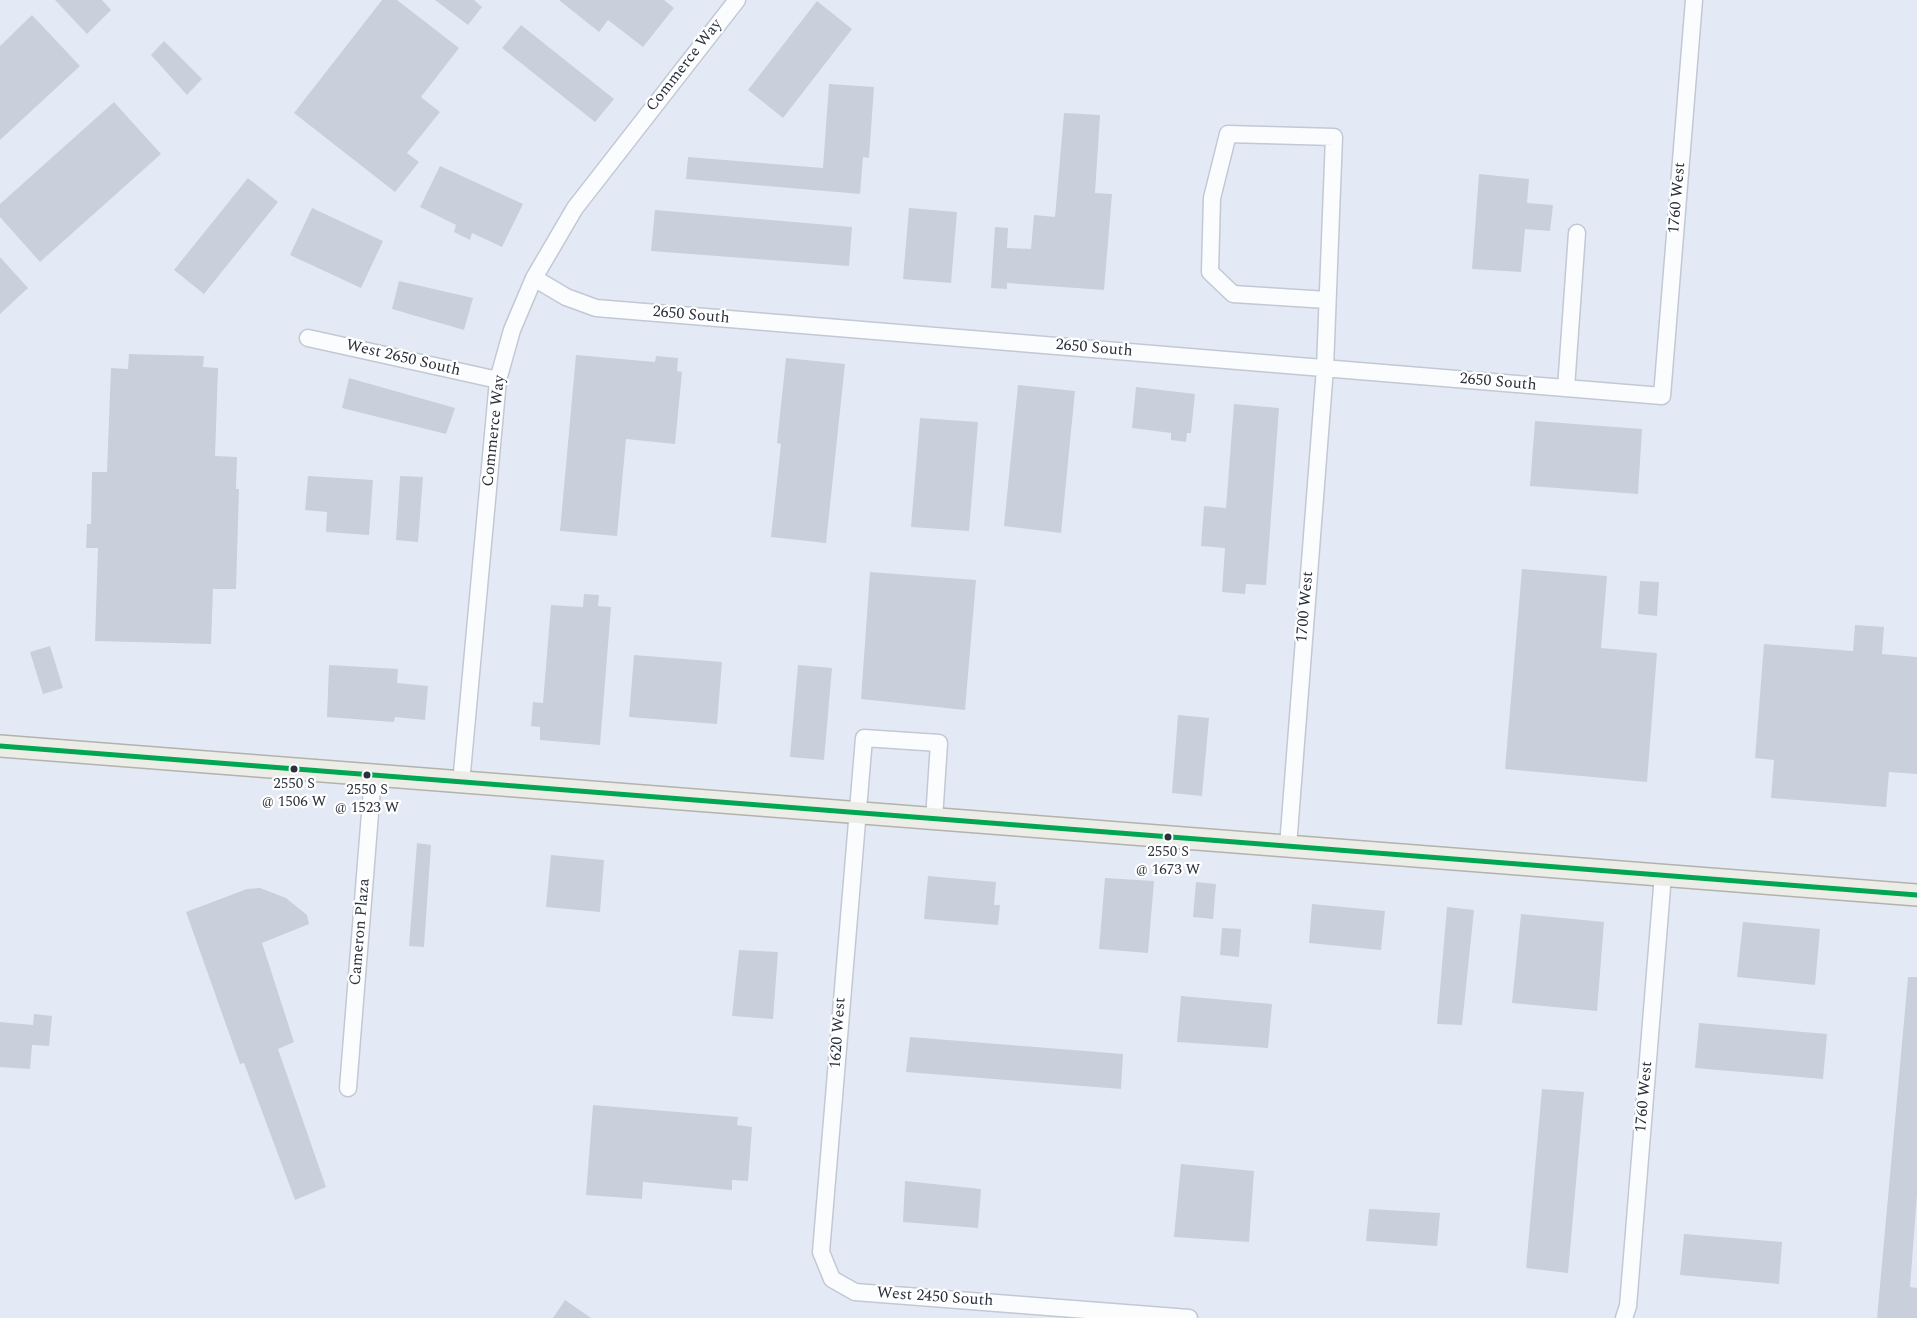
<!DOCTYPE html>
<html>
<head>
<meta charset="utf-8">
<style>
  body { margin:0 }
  canvas { display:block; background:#e4eaf5 }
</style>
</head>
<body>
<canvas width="1917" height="1318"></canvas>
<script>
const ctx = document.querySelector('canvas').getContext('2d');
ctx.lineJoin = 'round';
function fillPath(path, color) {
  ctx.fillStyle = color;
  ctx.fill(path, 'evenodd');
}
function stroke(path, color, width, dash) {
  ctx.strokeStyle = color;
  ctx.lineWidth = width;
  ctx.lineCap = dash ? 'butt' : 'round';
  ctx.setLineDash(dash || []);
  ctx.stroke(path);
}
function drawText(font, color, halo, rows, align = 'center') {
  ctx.font = font + ' Spectral,serif';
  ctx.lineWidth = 4.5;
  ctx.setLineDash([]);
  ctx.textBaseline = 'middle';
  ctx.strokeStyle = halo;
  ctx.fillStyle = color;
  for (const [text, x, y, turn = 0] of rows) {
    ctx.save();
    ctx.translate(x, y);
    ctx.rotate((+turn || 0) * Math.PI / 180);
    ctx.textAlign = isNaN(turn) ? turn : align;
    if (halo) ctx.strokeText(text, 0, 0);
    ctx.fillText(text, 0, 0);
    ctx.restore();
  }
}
fillPath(new Path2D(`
  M55,0h47l9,10 -24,24z
  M382,0h15l62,48 -38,49 19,15 -33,41 12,9 -24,30 -101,-79z
  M435,0h39l8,7 -14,18z
  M559,0h105l10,8 -31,39 -35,-27 -9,12z
  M817,1l35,28 -69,89 -35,-28z
  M32,15l48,51 -80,74v-94z
  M521,25l93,74 -19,23 -93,-74z
  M164,41l38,38 -15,16 -36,-40z
  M829,84l45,3 -5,71 -6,-1 -3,37 -174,-15 2,-22 135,11z
  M114,102l47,52 -121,108 -40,-45v-13z
  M1064,113l36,2 -5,78 17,1 -8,96 -97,-7v6l-16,-1 4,-61 13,1 -1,20 24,1 3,-34 21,2z
  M440,166l83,38 -21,43 -30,-14 -2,7 -16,-8 2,-7 -36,-18z
  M1479,174l50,5 -2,24 26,2 -3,26 -25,-2 -4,43 -49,-3z
  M248,178l30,24 -74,92 -30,-24z
  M312,208l71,33 -22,47 -71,-33z
  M909,208l48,4 -6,71 -48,-4z
  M655,210l197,17 -3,39 -198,-15z
  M0,257l28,31 -28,26z
  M399,281l74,17 -9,32 -72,-21z
  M129,354l75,2 -1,11 15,1 -3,88 22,1 -1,32h3l-3,100h-23l-2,55 -116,-3 3,-93h-12l1,-24h4l1,-52h15l4,-104 17,1z
  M576,355l79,7 1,-6 22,2 -1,13 5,1 -7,72 -49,-5 -9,97 -57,-5z
  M786,358l59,6 -19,179 -55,-6 10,-93 -4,-1z
  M349,378l106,30 -9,26 -104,-26z
  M1018,385l57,6 -14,142 -57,-7z
  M1136,387l59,7 -4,39h-4l-1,9 -15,-2v-7l-39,-5z
  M1234,404l45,4 -13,177 -20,-1 -1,10 -23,-2 3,-44 -24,-2 3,-40 22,2z
  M920,418l58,4 -9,109 -58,-4z
  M1535,421l107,8 -4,65 -108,-8z
  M308,476l65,4 -4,55 -43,-3 1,-20 -22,-2z
  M400,476l23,1 -5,65 -22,-2z
  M1522,569l85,7 -6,72 56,5 -10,129 -142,-13z
  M870,572l106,8 -11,130 -104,-11z
  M1640,581l19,1 -2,34 -19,-2z
  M584,594l15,1 -1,11 13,1 -11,138 -60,-5v-13l-9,-1 2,-24 10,1 8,-98 32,2z
  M1855,625l29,2 -2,27 35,3v117l-28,-2 -3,35 -115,-9 3,-38 -19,-2 9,-114 89,7z
  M50,646l13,42 -20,6 -13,-42z
  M634,655l88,7 -5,62 -88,-7z
  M329,665l69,4 -1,14 31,3 -3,34 -30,-3 -1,5 -67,-5z
  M798,665l34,3 -8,92 -34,-3z
  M1178,715l31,3 -7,78 -30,-3z
  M417,843l14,2 -7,102 -15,-1z
  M551,855l53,5 -4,52 -54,-5z
  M928,876l68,6 -2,23h6l-2,20 -74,-6z
  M1105,878l49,3 -6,72 -49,-4z
  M1196,882l20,2 -3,35 -20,-2z
  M260,888l26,10 21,17 2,9 -47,19 32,99 -16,7 48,138 -31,13 -51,-137 -4,1 -54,-152 61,-23z
  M1312,904l73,7 -4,39 -72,-7z
  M1447,907l27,3 -12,115 -25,-1z
  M1521,914l83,8 -7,89 -85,-8z
  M1743,922l77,7 -5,56 -78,-8z
  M1222,928l19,1 -2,28 -19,-2z
  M739,950l39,2 -5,67 -41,-3z
  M1908,977h9v218l-7,92 7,1v30h-40z
  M1181,996l91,8 -4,44 -91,-6z
  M34,1014l18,2 -3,30 -17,-1 -2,24 -30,-2v-45l33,3z
  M1699,1023l128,11 -4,45 -128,-11z
  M910,1037l213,17 -2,35 -215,-17z
  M1542,1089l42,3 -16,181 -42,-5z
  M593,1105l145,12 -1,8 15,2 -4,54 -16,-1v10l-89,-8 -1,17 -56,-4z
  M1181,1164l73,7 -5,71 -75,-5z
  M905,1181l76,8 -3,39 -75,-6z
  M1369,1209l71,4 -3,33 -71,-5z
  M1684,1234l98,8 -3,42 -99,-9z
  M565,1300l26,18h-38z`), '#cad0db');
const minor = new Path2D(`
  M534,278l32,19 30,11 1066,88 32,-396
  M308,338l190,42
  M1566,388l11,-155
  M461,783l37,-403 14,-50 22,-52 41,-70 162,-208
  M934,819l5,-76 -75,-5 -43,514 11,27 23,13 334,26
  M1288,846l37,-478 9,-231 -106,-3 -16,64 -2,74 23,22 94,6
  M348,1088l25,-312
  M1624,1318l4,-12 35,-431`);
const major = new Path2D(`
  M0,746l1917,149`);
stroke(minor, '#c2c8d4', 19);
stroke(major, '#b2b2ae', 24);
stroke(minor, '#fbfcfe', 16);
stroke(major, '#edede7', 21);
stroke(new Path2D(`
  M0,746l1917,149`), '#00a651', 5);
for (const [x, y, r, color] of [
  [294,769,4.5,"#2a303c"],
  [367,775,4.5,"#2a303c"],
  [1168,837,4.5,"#2a303c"]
]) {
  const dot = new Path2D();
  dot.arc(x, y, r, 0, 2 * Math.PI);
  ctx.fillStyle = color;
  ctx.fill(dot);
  stroke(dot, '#fff', 2);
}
drawText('15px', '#2a303c', '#fff', [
  ["2550 S",294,785],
  ["@ 1506 W",294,803],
  ["2550 S",367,791],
  ["@ 1523 W",367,809],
  ["2550 S",1168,853],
  ["@ 1673 W",1168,871]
]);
drawText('16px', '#2a303c', '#fff', [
  ["Commerce Way",685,66,-52],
  ["1760 West",1678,198,-85],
  ["2650 South",691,316,5],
  ["2650 South",1094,349,5],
  ["West 2650 South",403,359,13],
  ["2650 South",1498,383,5],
  ["Commerce Way",495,431,-84],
  ["1700 West",1306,607,-85],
  ["Cameron Plaza",361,932,-85],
  ["1620 West",839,1033,-86],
  ["1760 West",1645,1097,-85],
  ["West 2450 South",935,1298,4]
]);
</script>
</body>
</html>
